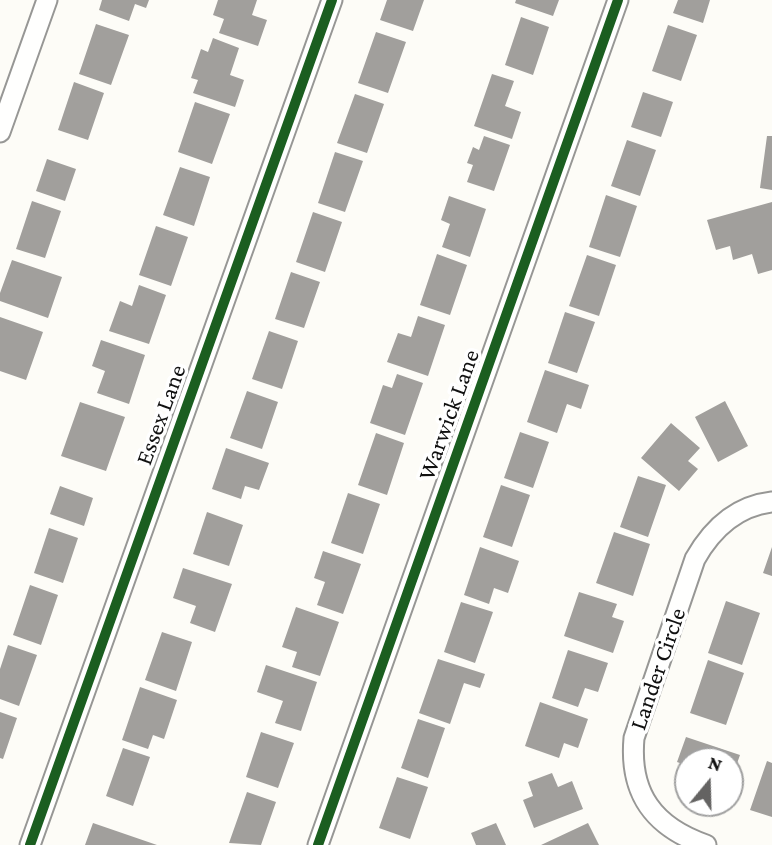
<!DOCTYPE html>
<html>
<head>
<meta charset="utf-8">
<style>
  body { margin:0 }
  #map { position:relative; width:772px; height:845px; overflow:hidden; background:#fdfcf7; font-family:"Crimson Pro",serif }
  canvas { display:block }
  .north { position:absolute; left:674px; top:747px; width:70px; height:70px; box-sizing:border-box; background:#fff; border:2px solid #a0a0a0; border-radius:50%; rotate:19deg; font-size:19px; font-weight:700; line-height:28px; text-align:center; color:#111 }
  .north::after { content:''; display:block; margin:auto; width:24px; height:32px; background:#646362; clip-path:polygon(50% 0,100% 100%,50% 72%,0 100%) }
</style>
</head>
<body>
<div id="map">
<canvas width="772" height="845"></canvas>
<div class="north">N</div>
</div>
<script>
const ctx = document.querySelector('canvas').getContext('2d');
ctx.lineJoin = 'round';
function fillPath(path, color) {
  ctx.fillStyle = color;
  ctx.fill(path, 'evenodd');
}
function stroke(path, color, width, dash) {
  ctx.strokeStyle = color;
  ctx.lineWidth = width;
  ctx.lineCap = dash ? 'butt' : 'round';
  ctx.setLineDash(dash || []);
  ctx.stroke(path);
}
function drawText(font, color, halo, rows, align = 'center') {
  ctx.font = font + ' "Crimson Pro",serif';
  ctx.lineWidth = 7;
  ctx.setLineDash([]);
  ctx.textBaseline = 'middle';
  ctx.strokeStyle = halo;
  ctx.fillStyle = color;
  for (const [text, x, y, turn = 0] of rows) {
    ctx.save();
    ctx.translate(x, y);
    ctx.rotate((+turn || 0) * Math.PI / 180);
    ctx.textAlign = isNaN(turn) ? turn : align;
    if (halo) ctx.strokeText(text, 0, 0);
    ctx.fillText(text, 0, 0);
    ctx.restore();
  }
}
fillPath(new Path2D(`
  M102,0h47l-3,8 -11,-4 -6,17 -30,-11z
  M218,0h39l-5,15 15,5 -9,26 -39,-13 5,-14 -11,-4z
  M387,0h37l-11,31 -33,-11z
  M516,0h43l-6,16 -38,-13z
  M678,0h32l-7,23 -30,-10z
  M521,17l28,10 -16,48 -28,-10z
  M96,24l33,11 -18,50 -32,-11z
  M668,25l29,10 -16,46 -29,-10z
  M376,32l30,10 -18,51 -30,-10z
  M213,38l26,10 -9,27 14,5 -9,27 -42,-14 5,-13 -7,-2 10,-29 7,3z
  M492,74l22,7 -9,25 16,6 -9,27 -38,-13z
  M74,82l30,11 -16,47 -30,-10z
  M643,92l30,10 -12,35 -30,-10z
  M355,94l29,10 -17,49 -30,-10z
  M195,102l35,12 -18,50 -34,-12z
  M484,136l26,9 -16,46 -27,-9 6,-17 -6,-2 6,-16 6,3z
  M767,136h5v54l-12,-2z
  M627,140l29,10 -16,46 -29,-10z
  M335,152l28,9 -18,51 -27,-9z
  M47,159l29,10 -11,32 -29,-10z
  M180,167l30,10 -16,49 -31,-11z
  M606,195l31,11 -17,51 -31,-10z
  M449,196l37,13 -16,48 -28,-10 8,-23 -9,-4z
  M32,201l29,10 -16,47 -29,-9z
  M772,202v68l-14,4 -6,-20 -19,6 -3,-14 -14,4 -9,-30z
  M313,212l29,10 -17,50 -29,-10z
  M156,226l32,11 -17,49 -32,-11z
  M437,254l30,11 -17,50 -30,-10z
  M587,255l29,10 -17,51 -30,-10z
  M12,260l50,17 -14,41 -48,-17v-8z
  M291,272l29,10 -16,46 -29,-9z
  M139,285l27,10 -17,49 -40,-13 11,-30 12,5z
  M565,312l30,10 -18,51 -29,-10z
  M418,316l27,9 -17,51 -41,-14 11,-29 13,4z
  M0,317l43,15 -17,48 -26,-9z
  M269,331l29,10 -16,48 -30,-10z
  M101,340l44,15 -16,49 -32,-11 8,-22 -13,-5z
  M545,370l44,15 -8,24 -14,-5 -10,29 -30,-11z
  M397,374l26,9 -18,52 -35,-12 13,-38 9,3z
  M247,391l31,11 -16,47 -32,-11z
  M725,401l23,45 -30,16 -23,-45z
  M80,402l45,15 -19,54 -45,-15z
  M671,423l29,25 -12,13 10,8 -19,22 -38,-33z
  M520,432l29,10 -16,46 -29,-10z
  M376,433l28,10 -17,52 -29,-10z
  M226,448l43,15 -10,27 -14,-4 -4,13 -29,-10z
  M638,476l28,9 -18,52 -28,-10z
  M501,485l29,10 -18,52 -29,-10z
  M60,486l33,12 -9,28 -34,-12z
  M348,493l32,11 -17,50 -32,-11z
  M207,512l36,13 -14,41 -36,-12z
  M49,528l29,10 -15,45 -29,-10z
  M614,532l36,12 -17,52 -37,-13z
  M480,547l39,14 -11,32 -14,-5 -5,16 -25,-9z
  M772,547v29l-9,-3z
  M323,551l38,13 -18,50 -26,-9 8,-23 -11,-4z
  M183,568l49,16 -17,48 -25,-9 6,-17 -23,-8z
  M30,585l28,10 -17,50 -28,-10z
  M579,592l38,12 -5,13 12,4 -11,32 -49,-17z
  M726,601l34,12 -18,52 -34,-12z
  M461,602l32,10 -18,51 -31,-11z
  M296,607l43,15 -19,54 -28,-9 5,-15 -15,-5z
  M162,632l30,10 -16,49 -31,-11z
  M8,645l29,10 -18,51 -19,-7v-30z
  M568,650l40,13 -10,29 -13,-4 -7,19 -26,-9z
  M438,659l47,15 -5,14 -16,-5 -14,41 -31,-11z
  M708,660l36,13 -18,52 -36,-12z
  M266,665l51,17 -16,49 -26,-8 8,-22 -26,-9z
  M140,687l37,13 -13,39 -11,-4 -5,14 -26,-9z
  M540,702l48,17 -10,29 -14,-5 -5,15 -34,-12z
  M0,712l17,6 -14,41 -3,-1z
  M418,719l27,9 -17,50 -27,-10z
  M261,732l33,11 -16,45 -32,-11z
  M686,737l54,18 -10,28v-22h-42v5l-11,-4z
  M123,748l27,9 -17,49 -27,-10z
  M767,761l5,2v54l-22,-7z
  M552,773l6,14 14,-6 11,28 -49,19 -11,-28 10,-4 -5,-14z
  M397,777l31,10 -18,52 -31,-11z
  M247,792l29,10 -15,43 -32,-2z
  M93,823l64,22h-72z
  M496,823l10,22h-30l-5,-12z
  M588,823l11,22h-58z`), '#a19f9c');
const street = new Path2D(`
  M0,132l47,-132
  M30,845l302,-845
  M318,845l300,-845
  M706,845c-52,-18 -77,-51 -72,-107l61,-179c17,-30 42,-53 77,-57`);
stroke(street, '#979795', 23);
stroke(street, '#fffffe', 19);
stroke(new Path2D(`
  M30,845l302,-845
  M318,845l300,-845`), '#1b5e20', 10);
drawText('24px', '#111', '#fff', [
  ["Essex Lane",161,415,-70],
  ["Warwick Lane",449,415,-70],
  ["Lander Circle",658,669,-71]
]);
</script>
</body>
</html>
